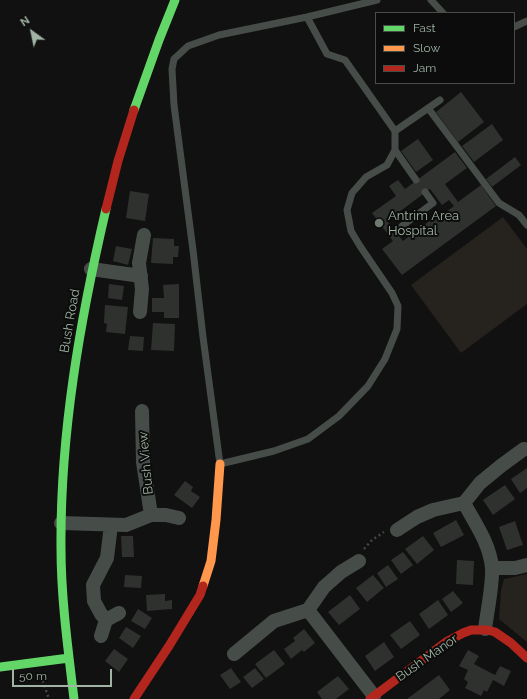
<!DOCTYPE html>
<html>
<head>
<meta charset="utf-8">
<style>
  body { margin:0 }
  #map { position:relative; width:527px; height:699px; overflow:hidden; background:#101110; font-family:Raleway,sans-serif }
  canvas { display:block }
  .legend { position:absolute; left:375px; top:12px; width:140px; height:72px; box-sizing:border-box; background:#0b0c0b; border:1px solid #474f48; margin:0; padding:5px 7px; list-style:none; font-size:12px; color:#a0b3a4 }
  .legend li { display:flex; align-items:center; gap:8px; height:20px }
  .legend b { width:20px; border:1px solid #474f48 }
  .north { position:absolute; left:12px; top:12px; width:40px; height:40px; -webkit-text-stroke:3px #0b0c0b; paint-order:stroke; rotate:327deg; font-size:11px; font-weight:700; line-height:16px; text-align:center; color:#a0b3a4 }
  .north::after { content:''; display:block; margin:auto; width:14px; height:18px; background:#a0b3a4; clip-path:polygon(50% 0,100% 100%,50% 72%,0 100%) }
  .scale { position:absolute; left:12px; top:669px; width:100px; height:18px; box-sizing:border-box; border:2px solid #a0b3a4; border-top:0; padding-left:5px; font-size:12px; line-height:14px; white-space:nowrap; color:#a0b3a4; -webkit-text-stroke:3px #0b0c0b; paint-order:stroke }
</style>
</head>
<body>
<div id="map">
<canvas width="527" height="699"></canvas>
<ul class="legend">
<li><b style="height:5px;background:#63d668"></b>Fast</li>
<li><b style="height:5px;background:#ff974d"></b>Slow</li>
<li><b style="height:5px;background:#b3261e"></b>Jam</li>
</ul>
<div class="north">N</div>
<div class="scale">50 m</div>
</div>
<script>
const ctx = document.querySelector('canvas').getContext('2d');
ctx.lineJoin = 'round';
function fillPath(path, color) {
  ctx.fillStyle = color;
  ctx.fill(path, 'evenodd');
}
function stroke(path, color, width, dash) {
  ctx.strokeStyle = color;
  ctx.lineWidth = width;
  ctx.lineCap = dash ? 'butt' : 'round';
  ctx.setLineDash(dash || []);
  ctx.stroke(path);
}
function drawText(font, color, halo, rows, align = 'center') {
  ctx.font = font + ' Raleway,sans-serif';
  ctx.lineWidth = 4;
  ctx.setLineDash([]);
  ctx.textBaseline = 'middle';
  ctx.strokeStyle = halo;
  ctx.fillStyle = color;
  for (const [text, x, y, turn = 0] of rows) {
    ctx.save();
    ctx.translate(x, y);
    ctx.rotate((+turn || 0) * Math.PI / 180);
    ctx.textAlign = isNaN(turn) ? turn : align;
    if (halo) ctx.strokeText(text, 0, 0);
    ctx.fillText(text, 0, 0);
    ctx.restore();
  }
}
fillPath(new Path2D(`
  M503,217l24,32v55l-66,49 -50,-68z
  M527,574v68l-28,-23 2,-29 3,-11z`), '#26231e');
fillPath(new Path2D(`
  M461,92l23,30 -26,20 -22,-30z
  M492,124l11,16 -29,22 -12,-16z
  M418,139l15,21 -17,12 -15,-21z
  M455,152l12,16 -22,16 13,18 23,-17 15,21 -94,69 -20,-26 11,-8 -21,-28 24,-17 -7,-10 9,-6 7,9zM430,189l12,16 7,-5 5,6 -20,15 -2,-2 -29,22 -16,-20z
  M515,157l6,8 -29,22 -6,-8z
  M130,191l19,3 -4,27 -19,-3z
  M153,238l21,1v7h5l-1,11h-5v7l-22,-1z
  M116,246l16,3 -4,16 -15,-4z
  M109,284l15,2 -2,14 -14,-2z
  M179,284v34h-15v-6h-12v-14h12l-1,-13z
  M105,305l23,2 -3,27 -19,-2 1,-8 -3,-1z
  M153,323l22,1 -1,27 -23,-1z
  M130,336l14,1 -1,14 -15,-1z
  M527,468v20l-7,5 -9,-14z
  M185,481l8,6 -2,4 9,6 -8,11 -18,-13z
  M505,485l10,14 -22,16 -10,-15z
  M456,520l8,15 -23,12 -8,-14z
  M515,521l8,24 -16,5 -8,-23z
  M121,536h12l1,21h-12z
  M423,536l11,14 -17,14 -12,-15z
  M403,552l10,13 -12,9 -10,-14z
  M457,560l17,1 -1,24 -17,-1z
  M388,565l10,14 -12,8 -9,-14z
  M125,575l17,1 -1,12 -17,-1z
  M373,575l11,13 -17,14 -11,-14z
  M453,591l10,12 -12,9 -9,-13z
  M165,594v7l7,-1v9l-25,2 -1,-16z
  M350,595l10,14 -21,16 -11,-13z
  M438,600l10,15 -19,14 -10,-15z
  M138,609l14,9 -7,11 -14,-8z
  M410,621l10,14 -19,14 -11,-14z
  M126,627l15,9 -8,12 -14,-10z
  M304,629l11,14 -11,9 -2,-2 -11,9 -7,-10 11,-8 -2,-3z
  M384,642l10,15 -19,14 -10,-15z
  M114,649l14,10 -9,13 -14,-11z
  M274,650l11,14 -19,14 -11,-14z
  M468,650l11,6 -5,8 21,11 5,-9 11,5 -7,15 -11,-6 -6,12 -3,-2 -3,6 -16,-8 3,-6 -4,-3 4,-9 -9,-4z
  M231,668l10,14 -11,7 -10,-14z
  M255,668l9,11 -12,9 -9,-11z
  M439,675l11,15 -11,9h-32z
  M338,676l11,13 -13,10h-14l-5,-7z`), '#2f312f');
stroke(new Path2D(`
  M364,549l8,-9 12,-8
  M39,678l3,1 7,20`), '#434845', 2.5, [2, 3]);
stroke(new Path2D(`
  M431,0l12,13
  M307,17l20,37 18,6 50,71v19l-8,15 -21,12 -14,16 -5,17 4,21 9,15 32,47 6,13 -1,23 -12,30 -17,27 -29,30 -31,23 -34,12 -54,13 -17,-127 -10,-87 -19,-145 -2,-36 2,-10 14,-13 31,-11 88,-18 70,-17
  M514,27l13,-6
  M428,108l71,95 20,12 8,10
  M395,131l45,-31
  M395,150l21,30
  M402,226l31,-23 -8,-11`), '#464d49', 7);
stroke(new Path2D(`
  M91,269l50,7
  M140,312l2,-23 -3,-26 5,-28
  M142,411l1,51 8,53
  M464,503c11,20 26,41 28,65 1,17 -5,44 -7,61
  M61,523l65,2 25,-10h15l13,3
  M397,530l20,-13 16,-7 31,-7 16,-20 22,-18 22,-16
  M492,568h23l12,-3
  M308,610l66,86
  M106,620l-5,-6 -7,-13 -1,-16 14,-27 4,-33
  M101,636l5,-16 13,-7
  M234,654l40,-33 34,-11 16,-23 8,-7 9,-8 18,-11`), '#464d49', 14);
stroke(new Path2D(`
  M134,110l25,-70 16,-40
  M0,667l69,-9
  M74,699c-6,-50 -13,-101 -13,-151 -1,-114 19,-228 45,-339`), '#63d668', 9);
stroke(new Path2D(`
  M203,586l8,-25 5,-41 4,-56`), '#ff974d', 9);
stroke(new Path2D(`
  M106,209l12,-48 16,-51
  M134,699l35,-53 31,-51 3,-9
  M370,699l76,-57 17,-9 8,-3h16l8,2 16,11 16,15`), '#b3261e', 9);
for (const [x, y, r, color] of [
  [379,223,5,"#6e7a70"]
]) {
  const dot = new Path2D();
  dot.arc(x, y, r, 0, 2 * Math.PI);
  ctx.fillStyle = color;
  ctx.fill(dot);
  stroke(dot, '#0b0c0b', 1.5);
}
drawText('13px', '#a0b3a4', '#0b0c0b', [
  ["Antrim Area",388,216],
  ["Hospital",388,231]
], 'left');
drawText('13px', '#a0b3a4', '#0b0c0b', [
  ["Bush Road",70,321,-80],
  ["Bush View",146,463,-95],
  ["Bush Manor",427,658,-35]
]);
</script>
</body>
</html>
